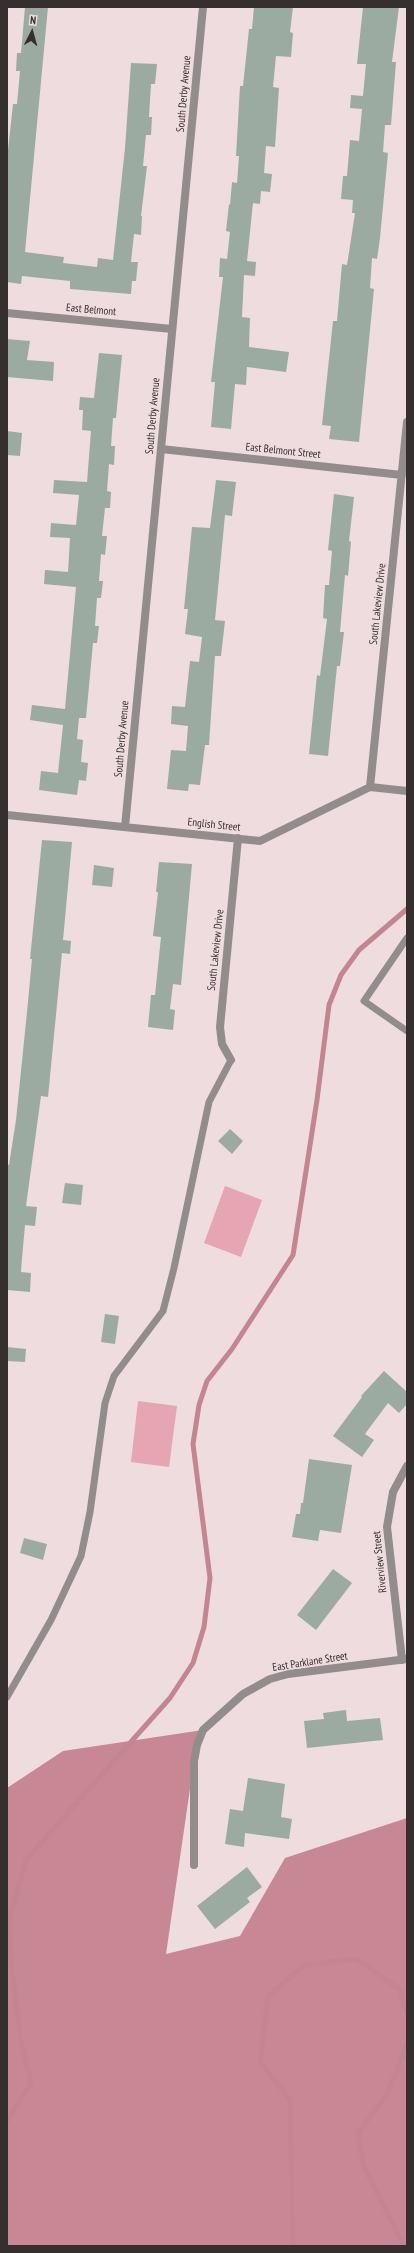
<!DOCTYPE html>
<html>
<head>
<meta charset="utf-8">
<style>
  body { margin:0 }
  #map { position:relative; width:414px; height:2253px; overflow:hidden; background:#eedcdf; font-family:"PT Sans Narrow",sans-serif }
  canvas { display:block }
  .frame { position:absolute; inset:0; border:8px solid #362f30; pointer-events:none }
  .north { position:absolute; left:12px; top:12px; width:40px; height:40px; -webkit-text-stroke:3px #eedcdf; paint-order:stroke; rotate:6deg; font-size:11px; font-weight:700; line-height:16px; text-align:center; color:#362f30 }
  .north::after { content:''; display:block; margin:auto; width:14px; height:18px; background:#362f30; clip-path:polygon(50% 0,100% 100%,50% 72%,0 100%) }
</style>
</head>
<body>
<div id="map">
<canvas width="414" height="2253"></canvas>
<div class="frame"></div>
<div class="north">N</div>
</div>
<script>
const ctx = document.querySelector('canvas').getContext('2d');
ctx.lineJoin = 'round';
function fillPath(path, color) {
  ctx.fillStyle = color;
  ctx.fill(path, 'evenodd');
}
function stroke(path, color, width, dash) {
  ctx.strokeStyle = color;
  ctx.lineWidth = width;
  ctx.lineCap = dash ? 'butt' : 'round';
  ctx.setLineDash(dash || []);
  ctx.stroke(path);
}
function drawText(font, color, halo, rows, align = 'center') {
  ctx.font = font + ' "PT Sans Narrow",sans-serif';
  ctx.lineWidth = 3;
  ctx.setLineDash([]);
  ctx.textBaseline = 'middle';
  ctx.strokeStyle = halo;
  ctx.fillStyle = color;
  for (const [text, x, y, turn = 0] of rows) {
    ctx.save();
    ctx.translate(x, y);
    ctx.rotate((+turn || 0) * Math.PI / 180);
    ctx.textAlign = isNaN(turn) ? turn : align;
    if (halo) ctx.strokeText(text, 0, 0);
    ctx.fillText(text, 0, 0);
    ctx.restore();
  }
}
fillPath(new Path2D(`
  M225,1186l37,14 -21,57 -37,-14z
  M138,1401l39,5 -8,61 -38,-5z`), '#e5a5b2');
fillPath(new Path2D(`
  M203,1730l-9,31 -28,193 74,-18 45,-78 122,-40v428h-400v-458l56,-37z`), '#c78794');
stroke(new Path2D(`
  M7,2121l24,-38 -10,-41 -9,-72 -3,-51 17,-59 144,-162 23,-35 11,-36 6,-49 -17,-134 6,-39 8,-24 25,-32 61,-94 24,-155 12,-95 12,-30 18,-25 48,-41
  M293,2246l-3,-146 -30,-38 8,-66 37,-31 51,-6 43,30 8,23
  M404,2246l-40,-79 -6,-34 29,-39 20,-48`), '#c48592', 5);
fillPath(new Path2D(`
  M25,7h23l-23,245 39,5 -1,6 34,4 1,-9 15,2 12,-112 6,-85 26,1 -2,20h-4l-2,33h3l-1,18h-5l-3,31h4l-6,50h1l-1,19 -7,-1 -3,28h7l-2,19h-4l-1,13 -61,-5v-8l-48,-5 -1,8 -14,-2v-123l6,-55h4l3,-33h-4l1,-18h4z
  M254,7h39l-3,25 3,1 -2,24 -15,-1 -3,31 6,1 -4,59 -9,-1 -2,27 8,1 -2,18 -9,-1 -1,13 -7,-1 -6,58 9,1 -1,14 -11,-1 -2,42 8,1 -1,29 40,5 -3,20 -39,-5 -1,18 -11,-1 -4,45 -20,-2 4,-45h-4l12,-105h-4l1,-19 7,1 3,-27 -4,-1 3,-27 1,1 2,-23 5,1 2,-27h-3l4,-70h3l6,-57h3z
  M363,7h36l-7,55h4l-5,63h-6l-2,27 5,1 -8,85 -3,21 -5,-1 -2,30 4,1 -15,153 -30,-3 2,-13 -9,-1 11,-104h4l5,-57 5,1 8,-52h-3l1,-13 -12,-1 2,-23h4l3,-36 9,1 3,-32 -12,-1 1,-13 12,1 3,-32h-9z
  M7,339l23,2 -3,19 27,2 -1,19 -46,-4z
  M99,353l23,2 -6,63h-3l-2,28h4l-1,19 -5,-1 -2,27 4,1 -1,16h-5l-3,28h5l-2,19 -4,-1 -2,27h4l-2,17h-4l-2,28h4l-2,17h-4l-7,75h-7l-2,21 6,1 -2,22 7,1 -2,18 -7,-1 -2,15 -38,-5 2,-19 17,2 5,-48 -33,-5 2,-15 33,4 11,-122 -32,-3 1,-14 23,2 2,-34 -20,-1 1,-14 25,2 3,-30 -26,-2 1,-13 33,2 4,-51 -9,-1 1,-20h-4l1,-13 14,1z
  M7,431l15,2 -2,23 -13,-1z
  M216,480l20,2 -4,34 -7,-1 -10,105 10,1 -4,35h-6l-6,89h-4l-5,40 -11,-1 -1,7 -21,-2 4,-39 15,1 2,-25 -17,-2 1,-18 13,1 5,-46 9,1 3,-25 -17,-3 3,-25h-4l8,-82 18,1z
  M334,494l20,3 -5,44 2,1 -3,34 -3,-1 -5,57h4l-4,34h-3l-9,90 -19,-2 8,-79 3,1 7,-57 -4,-1 2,-33h4l3,-34 -4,-1z
  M42,840l30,2 -9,98 8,1 -1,13 -8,-1 -14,144 -7,-1 -15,110 11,1 -2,19 -10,-1 -3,33 -1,14 10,1 -1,19 -23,-2v-126l2,1 7,-45 11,-108 5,-53h-2z
  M159,862l33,2 -11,121 -8,-1 -3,25 5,1 -2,20 -25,-3 3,-32h4l6,-58 -8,-1 5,-44h-2z
  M94,865l20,3 -2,19 -20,-2z
  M230,1129l13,12 -11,13 -14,-13z
  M65,1183l18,2 -2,20 -19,-2z
  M105,1314l14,2 -4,28 -14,-2z
  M7,1347l19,2 -1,13 -18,-1z
  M384,1371l23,21v12l-8,9 -11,-10 -23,31 9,6 -12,17 -29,-21 29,-39 -1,-1z
  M309,1459l43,6 -11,68 -21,-3 -2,11 -26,-4 4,-23h4l1,-11h2z
  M24,1538l23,6 -4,16 -23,-7z
  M333,1569l19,14 -36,47 -19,-15z
  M346,1710l1,11 33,-3 3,22 -76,8 -3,-27 20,-2 -1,-6z
  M248,1778l37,6 -4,33 11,2 -3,20 -44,-6 -1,14 -19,-3 5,-35 13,2z
  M247,1867l15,20 -15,11 3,4 -35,27 -18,-23z`), '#9caba2');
stroke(new Path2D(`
  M407,938l-43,63 43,30
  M7,1697l44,-77 30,-64 9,-44 15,-109 9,-27 49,-65 11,-43 35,-166 22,-42`), '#938c8d', 7);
stroke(new Path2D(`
  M7,313l165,16
  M161,449l241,26
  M370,787l37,-365
  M7,815l253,26 110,-54 37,4
  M125,827l78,-820
  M231,1060l-9,-16 -2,-17 18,-189
  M402,1660l-15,-133 6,-35 14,-26
  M194,1865v-104l3,-16 6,-15 40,-36 27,-15 18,-5 119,-15`), '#938c8d', 8);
drawText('11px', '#362f30', '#eedcdf', [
  ["South Derby Avenue",184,94,-85],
  ["East Belmont",91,310,5],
  ["South Derby Avenue",153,416,-85],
  ["East Belmont Street",283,451,6],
  ["South Lakeview Drive",378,604,-84],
  ["South Derby Avenue",122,739,-85],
  ["English Street",214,825,6],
  ["South Lakeview Drive",216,950,-84],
  ["Riverview Street",380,1562,-96],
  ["East Parklane Street",310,1662,-9]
]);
</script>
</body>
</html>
